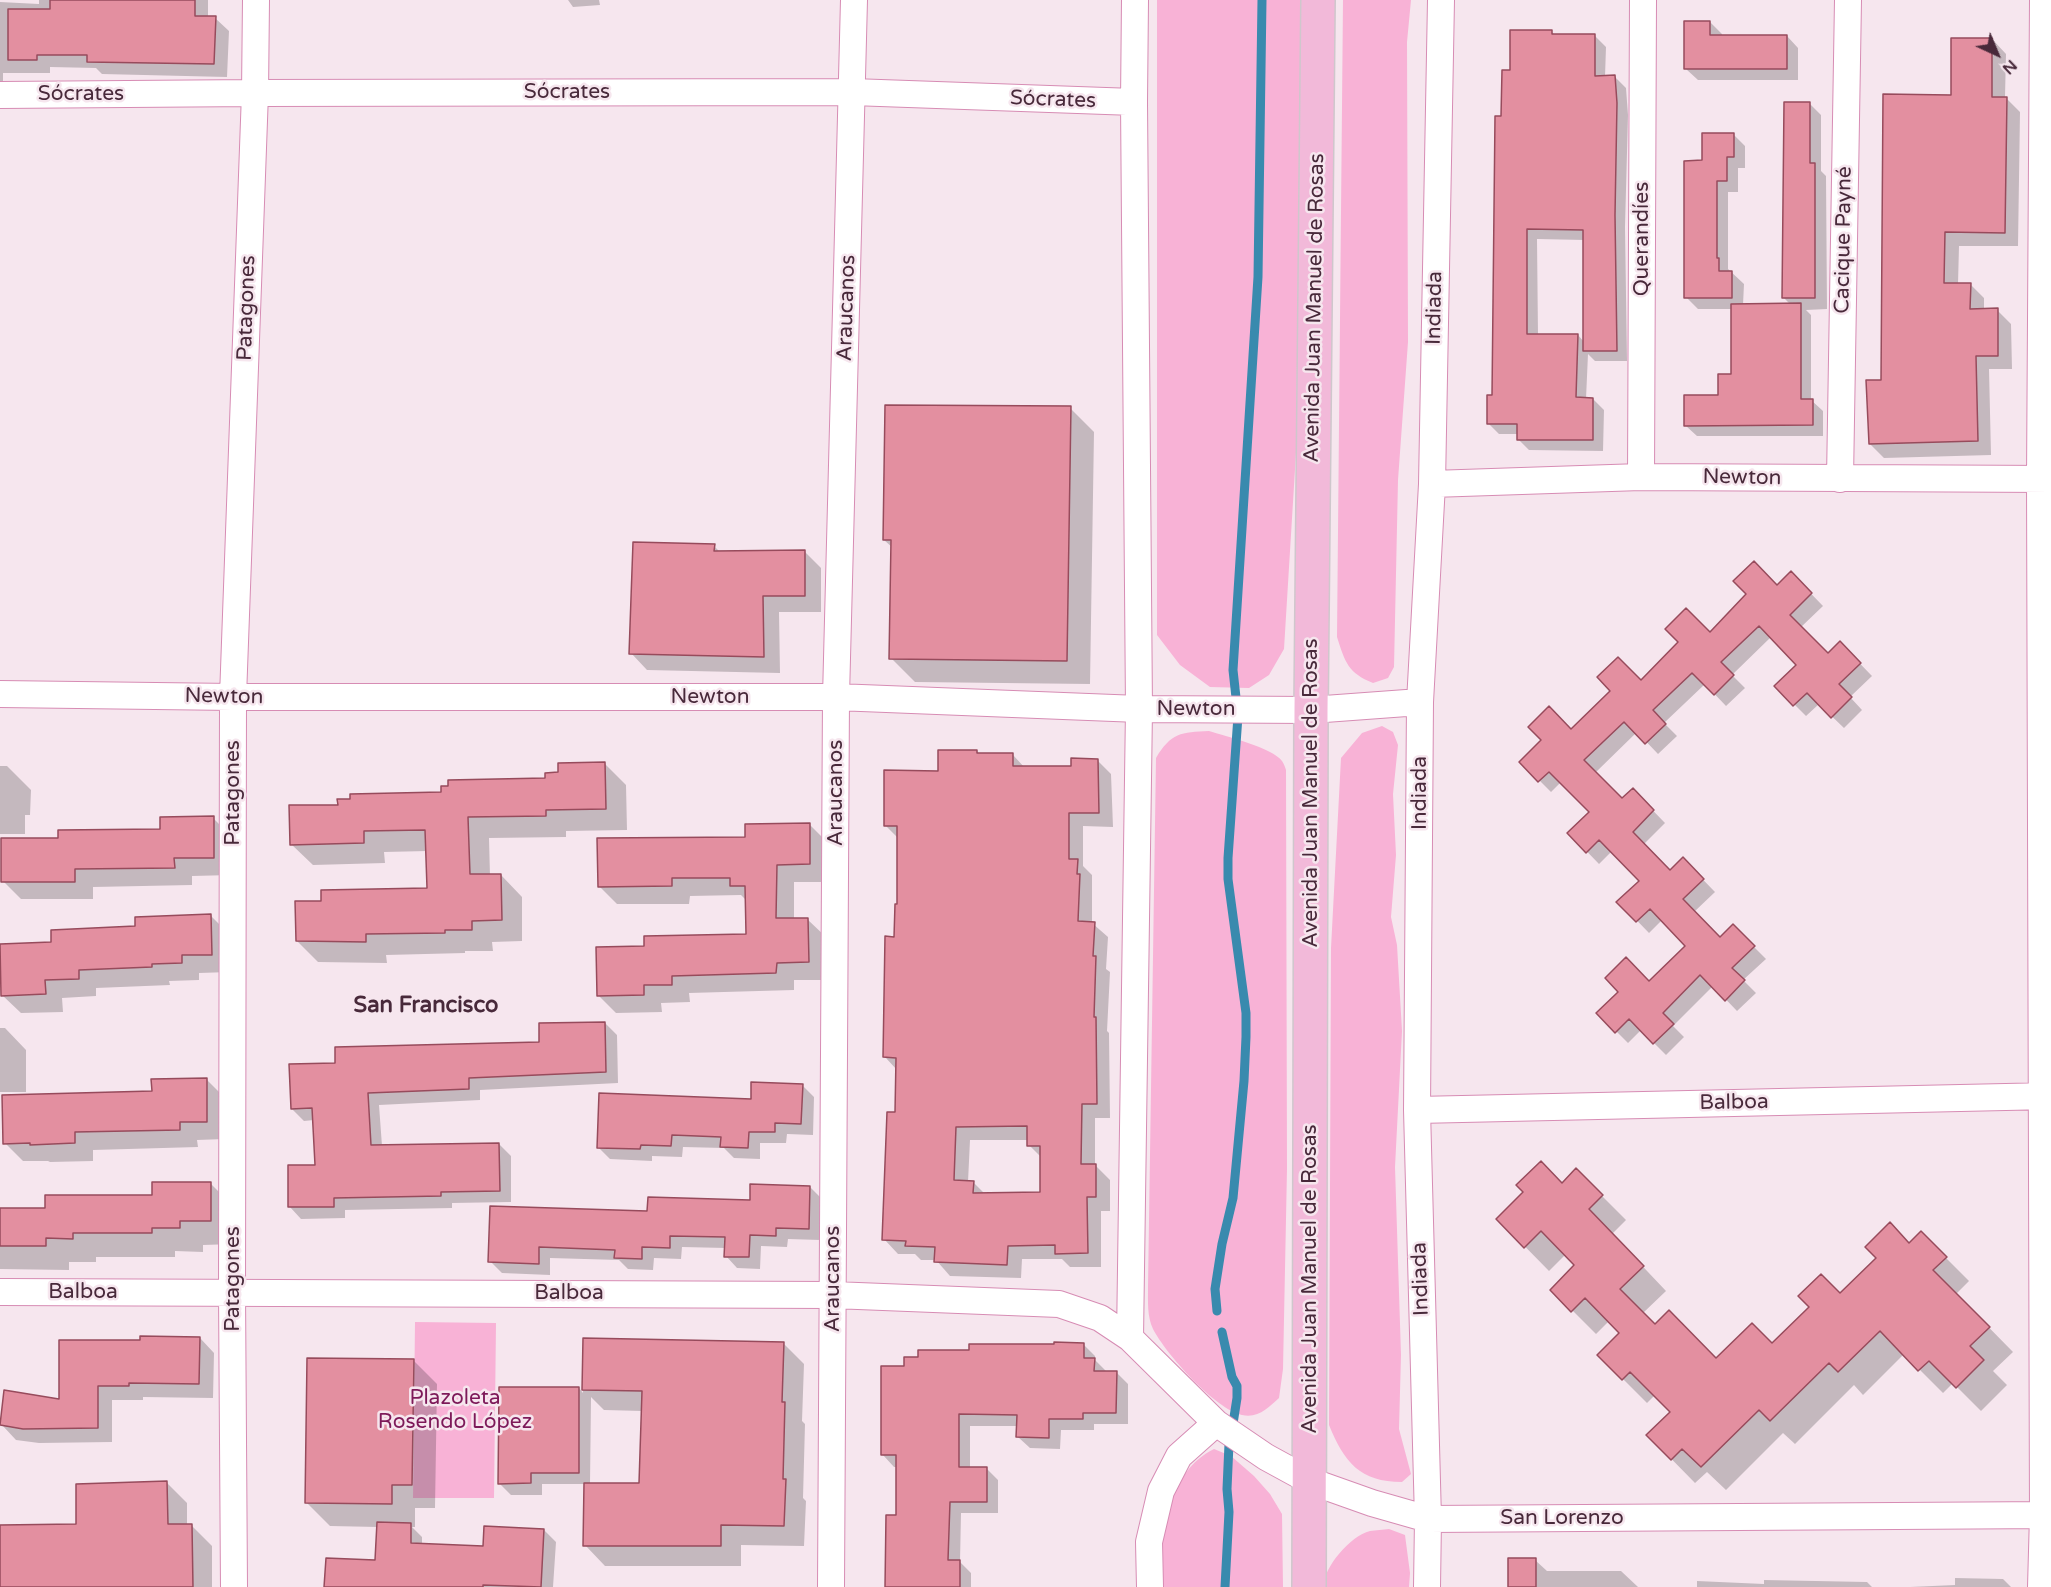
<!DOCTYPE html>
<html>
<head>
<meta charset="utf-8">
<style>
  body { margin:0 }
  #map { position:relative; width:2051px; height:1587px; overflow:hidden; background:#f6e6ee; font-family:"Varela Round",sans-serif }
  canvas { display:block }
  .north { position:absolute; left:1967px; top:24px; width:60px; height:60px; -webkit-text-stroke:4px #f6e6ee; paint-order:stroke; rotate:136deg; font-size:16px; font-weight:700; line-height:24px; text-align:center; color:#48293a }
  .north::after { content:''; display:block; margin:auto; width:21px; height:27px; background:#48293a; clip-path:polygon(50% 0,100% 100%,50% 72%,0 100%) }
</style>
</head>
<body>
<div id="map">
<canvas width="2051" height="1587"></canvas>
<div class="north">N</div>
</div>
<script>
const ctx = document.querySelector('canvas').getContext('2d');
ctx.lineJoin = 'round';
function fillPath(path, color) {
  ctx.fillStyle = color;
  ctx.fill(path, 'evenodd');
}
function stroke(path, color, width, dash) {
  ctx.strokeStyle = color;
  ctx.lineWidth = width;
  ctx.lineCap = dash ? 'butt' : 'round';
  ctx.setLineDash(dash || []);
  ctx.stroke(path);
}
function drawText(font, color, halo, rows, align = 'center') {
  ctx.font = font + ' "Varela Round",sans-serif';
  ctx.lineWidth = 5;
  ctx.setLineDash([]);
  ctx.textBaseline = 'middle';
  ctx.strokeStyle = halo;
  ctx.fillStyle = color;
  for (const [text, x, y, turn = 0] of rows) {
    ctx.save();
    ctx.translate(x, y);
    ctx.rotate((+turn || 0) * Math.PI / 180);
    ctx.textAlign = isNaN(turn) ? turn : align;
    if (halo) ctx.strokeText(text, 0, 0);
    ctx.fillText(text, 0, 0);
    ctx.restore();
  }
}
fillPath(new Path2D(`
  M1157,0h144l-5,453 -12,196 -15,26 -20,13 -39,-1 -30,-22 -23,-30z
  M1343,0h68l-4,42 1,300 -10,138 -4,187 -6,11 -15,5c-25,-10 -28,-21 -36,-46z
  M1382,726l11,6 5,13 -5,49 3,61 -5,62 6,28 5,86 -7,136 6,188 -2,74 12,45 -9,8c-42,0 -58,-20 -73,-57l2,-477 10,-190 21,-25z
  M1209,731c16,5 64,17 73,30 2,3 3,6 4,9l1,399 -4,200 -4,29c-10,9 -21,21 -37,17 -27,-6 -76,-61 -89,-86 -6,-12 -5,-28 -5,-42l8,-529c15,-25 25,-26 53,-27z
  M415,1322l81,1 -2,175h-81z
  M1214,1449l17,7 23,20 16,18 12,20 1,73h-125l-1,-9c7,-46 10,-106 57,-129z
  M1389,1529l16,6 5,38 -1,14h-86c1,-20 27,-51 47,-56 6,-1 13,-1 19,-2z`), '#f8b2d6');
fillPath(new Path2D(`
  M39,0h169v17l7,1 14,13 -2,46 -125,-3 -6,-6 -46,-1v6h-47v10h-3v-81l39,2z
  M568,0h31l1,5 -27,2z
  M1710,22l12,12v2h65l11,12v32h-100l-12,-11z
  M1552,32l4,4h39l11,11 -1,30h10l11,11 2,27 -3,112 2,134h-32l-7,-7 -2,45h7l11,11 -1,41 -74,-1 -11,-11v-5h-19l-11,-11 5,-27 9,-278 9,-46zM1537,239l48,1 -1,102 -6,-7h-40z
  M1992,39l14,15 -1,43 15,15 -2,134h-59l-1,38h12l14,14v12h13l14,14 1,45h-23l2,86 -107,3 -14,-14 13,-62 70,-286z
  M1809,103l12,12v56l5,5 1,133 -21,1 5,5v85l12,11v25h-126l-11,-10 34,-30 13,-21v-66h-35l-12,-12 18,-135 29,-28 12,12v22h-7v24h-10v77l16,15 -1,21 47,-1 -6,-6z
  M1070,408l24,24 -4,252 -175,-2 -24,-24 2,-110 -9,-8z
  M714,546l7,7 84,-1 16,16v44h-42l1,61 -133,-3 -16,-17z
  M1791,573l32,33 -23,22 28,27 12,-12 32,33 -22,21 12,13 -18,18 -25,-24 -13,12 -30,-30 22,-21 -27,-28 -39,38 13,13 -19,18 -21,-22 -41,39 13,13 -19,18 -21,-22 -42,41 27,28 11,-11 32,33 -22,22 27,27 13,-13 32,33 -21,20 26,27 13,-13 33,33 -23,21 13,13 -19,18 -24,-25 -40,40 11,11 -18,18 -25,-25 -13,13 -30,-30 51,-30 38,-37 -25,-26 -13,13 -30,-31 22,-21 -29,-30 -13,13 -30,-31 22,-21 -30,-30 -10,10 -30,-30 50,-31 70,-49 137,-95z
  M977,751l3,4h33l12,13 47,-1 25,-7 14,14 2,53 -30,-1v40l9,9v48l16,14 -2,32 4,3 -3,59 2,2 1,85h-15v47l15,15v31h-9v56h-31l-8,-8h-40l-1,19 -71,-2 -14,-16h-15l-6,-6h-17l-14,-15 13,-126v-43l-12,-13 13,-151 1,-67 -14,-14 55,-53zM970,1140h59v5l13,13v36h-57l-12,-12h-5z
  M605,764l21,21 1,45 -61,1v6l-77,1 1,38 11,-1 21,22v44l-30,1 1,9h-28v2l-79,2 1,8 -69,-1 -21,-21 26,-39 106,-12 -1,-39 -44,1 1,11 -72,2 -22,-21 48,-38 208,-26 12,-6z
  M0,766h7l24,24 -1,25h-5v19h-25z
  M213,818l18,18 1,39 -40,1v9l-99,2v12h-72l-18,-18 56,-41 103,-10z
  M810,825l18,18v39h-34v37h13l19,18v43h-32v10l-105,3 1,9 -29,1 1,9 -46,1 -18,-18 48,-48 102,-12 -1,-34 -6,-6 -51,1 -1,8h-72l-18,-18 147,-47z
  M210,915l18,18 2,39 -31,1v7l-30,1 1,4 -74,3v8l-34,2 1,14 -42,1 -19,-18 50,-52z
  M605,1023l12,12 1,48 -138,7v10l-101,5 3,41 117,-2 12,12v46l-59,1v5l-107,2v8l-44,1 -11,-12 26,-41 -2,-46 -10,1 -12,-12 45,-45 204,-21z
  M0,1028h5l21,22v42h-26z
  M206,1079l18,18 1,42 -28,1 1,7 -105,3v11l-43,1 -2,-1h-25l-18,-18 148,-51z
  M803,1086l11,11 -1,38 -26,-1 -1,9h-26v16l-26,-1 -10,-10 -41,-1 -1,10 -30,-1v5l-42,-2 -12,-12z
  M1576,1170l50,50 -14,14 54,57 -23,22 12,13 61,34 57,-15 137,-101 11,-11 48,48 -13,13 57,58 -20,19 14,14 -26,26 -28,-28 -10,10 -39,-39 -41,41 -9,-10 -59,59 -12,-11 -57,57 -19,-18 -12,11 -47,-48 24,-23 -17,-17 -8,8 -48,-48 22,-22 -12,-12 -13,13 -44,-44 24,-25 -10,-11 -17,17 -51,-52 64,-34z
  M210,1183l24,24v37l-31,1v7l-28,-1v6h-79v5h-27v8l-69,-1v-59h46l108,-14z
  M810,1187l12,12 -2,41 -32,-1 -1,8 -26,-1 -1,23 -23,-1 -11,-12v-8l-44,-1 -1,12 -27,-1 -1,12 -25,-1 -9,-9 -69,-2v17l-48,-2 -12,-12 159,-48 102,-11z
  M200,1338l14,15 -1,45 -70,-1v3h-31v42l-73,1 -23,-3 -14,-15 59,-24 81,-60z
  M584,1339l199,4 21,21 -2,57 3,3 -2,74 3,3 -2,45 -63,-1v21h-136l-20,-21v-61h-43v11h-31l-12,-12 80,-95 4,5zM591,1397l13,13 39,1 -2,74 -51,-1z
  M1083,1344l12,12v4l11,11 10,1 12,12v40h-34v6h-33l-1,19 -30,-1 -12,-11v-11h-48v42h16l12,12v33h-37l-1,49 11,11v14h-84l10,-71v-49h-3l-11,-12 23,-87 64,-16z
  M413,1360l24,24 -2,124h-20v19h-3l10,10v8l63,3 59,-18 12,12 -3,45h-227l50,-25 2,-35 -48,-1 -24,-24z
  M167,1483l20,20v23h5l20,20v41h-212v-61h78z
  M1535,1560l12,11h74l17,16h-129z
  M1955,1578l48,1 8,8h-101l45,-2z
  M1764,1580l103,2 5,5h-175v-6l67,3z`), '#0003');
stroke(new Path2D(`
  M1217,1311l-2,-22 7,-45 11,-46 11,-117 2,-44v-24l-18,-134v-21l10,-142 -5,-46 25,-393 4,-277
  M1222,1332l10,45 5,9v12l-5,32
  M1225,1587l4,-75 -2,-23 2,-45`), '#398aae', 9);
const building = new Path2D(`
  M50,0h145v16h21l-2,48 -127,-2v-7h-50v5h-29v-51h42z
  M1684,21h26v14h77v34h-103z
  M1510,30h42v4h43v42l20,-1 2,28 -2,112 2,136h-34v-121l-56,-1v105h51l-2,63 17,1v42h-76v-16h-30v-29h5l3,-279h6l1,-46h8z
  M1951,38h41v59h15l-2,136 -60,-1 -1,51h27l-1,26 28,-1v48h-22l2,85 -109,3 -3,-64h15l2,-286 68,1z
  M1784,102h26v61h5v135h-33z
  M1702,133h32v24h-7v24h-10v77h2v13h13v27h-48v-137l18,-1z
  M1801,303v96h12v26l-129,1v-31h34v-21h13v-70z
  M885,405l186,1 -4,255 -178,-2 2,-119h-8z
  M633,542l82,2 -1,7 91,-1v46h-42l1,61 -135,-3z
  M1754,561l23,24 14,-14 21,22 -22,22 38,38 12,-12 21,22 -22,21 13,13 -21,21 -24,-25 -14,13 -19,-20 22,-21 -37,-39 -38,36 13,13 -20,20 -22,-22 -39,37 13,14 -21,20 -21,-22 -40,38 38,38 11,-10 21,22 -21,22 37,38 13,-13 21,22 -21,20 37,38 13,-13 22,22 -23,22 13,12 -20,21 -25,-26 -37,38 11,11 -21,20 -24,-25 -14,14 -19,-20 22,-21 -13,-14 21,-21 23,24 36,-35 -35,-37 -14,13 -20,-20 23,-21 -40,-41 -13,13 -19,-20 22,-21 -40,-40 -11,10 -19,-20 22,-22 -13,-13 21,-21 22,23 39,-38 -13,-14 21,-20 23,23 37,-38 -13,-13 21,-21 24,24 36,-38 -13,-13z
  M938,750h39v3h36v13h58v-8l27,1 1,54h-30v46h9l-1,15h3l-2,47 17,1 -2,34h3l-2,61h2l1,87h-15l-1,60h15v33h-9l1,56 -33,1v-9l-47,1 -1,19 -73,-3 1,-15 -30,-1 1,-5 -24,-1 5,-128h8l1,-54 -13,-1 2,-121 9,1 1,-33h2v-78h-13v-56l54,1zM1027,1126v20h13v46l-67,1 1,-12 -20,-1 2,-53z
  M605,762l1,47 -60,1v6l-78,1 2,57h31l1,46 -30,1v9h-27v3l-79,1v8l-70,-1 -1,-40h26v-11l106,-2 -2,-58 -61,1v12l-74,2 -1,-40h49l-1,-6h13v-5l91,-2v-6h7v-6l97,-2v-5l13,-1v-9z
  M214,816v42h-40l1,10 -100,1v13h-74v-44h57v-8l102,-1v-12z
  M810,823v41l-33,1 -1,53h32l1,44 -32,1 -1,10 -104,3v9h-28v10l-47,1 -1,-49 48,-1v-10l102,-2 -1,-48h-15v-8h-58v8l-74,1 -1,-49 148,-1v-13z
  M211,914l1,41h-30v8l-30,1v3l-73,3v9l-34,1 1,14 -45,2 -1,-52 51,-2v-12l84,-4v-9z
  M605,1022l1,50 -137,6v11l-101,4 3,52 128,-2 1,48 -59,1v4l-107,2v9h-46v-42h27l-3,-57 -21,1 -2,-45 46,-1v-16l204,-5v-19z
  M207,1078v44h-27v8l-105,2v11l-45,2v-2l-27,1 -1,-49 150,-4 -1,-12z
  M751,1082l52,2 -2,40 -26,-1v9h-26l-1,16 -28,-1 1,-10 -49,-2 -1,11 -30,-1 -1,4 -43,-1 2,-55 152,6z
  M1541,1161l21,22 14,-15 27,27 -14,14 55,57 -24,23 35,35 14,-14 47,48 36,-35 20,20 37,-36 -11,-11 23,-22 19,19 36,-35 -11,-11 25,-25 19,21 12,-12 26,26 -14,13 57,57 -20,19 14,14 -28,28 -27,-27 -11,10 -38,-40 -42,41 -9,-9 -59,58 -11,-11 -58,57 -19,-18 -11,11 -25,-25 24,-23 -40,-40 -8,8 -25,-25 22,-22 -34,-35 -14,14 -21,-22 24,-25 -33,-34 -17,17 -28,-29 27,-27 -7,-7z
  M152,1182h59v39h-31v7h-28v5h-79v6l-27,-1v8h-46v-38h45v-13h107z
  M750,1184l60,2 -1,43 -33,-1v8l-26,-1 -1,22h-25l1,-20 -55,-1v12l-28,-1v12l-28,-1 1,-8 -76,-3v17l-51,-2 2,-56 157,5 1,-14 102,3z
  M140,1336l60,1 -1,47 -70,-1v3h-31v42l-75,1 -23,-4 4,-35 55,9v-59h81z
  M583,1338l201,4 -2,60h3l-2,77h3l-2,47 -63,-1v21h-138l1,-63h55l3,-92 -60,-1z
  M1054,1342l30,1v15h11l-1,13h23l-1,42h-33v6h-34v19l-33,-1 1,-22 -58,-1v53h28v35h-37l-2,58h12v27h-75l1,-72h10v-60h-15v-89h23v-9h14v-7h51v-6h85z
  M307,1358l107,1 -2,126h-20v19l-87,-1z
  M499,1387h80v86h-48v10l-33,1z
  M167,1481l1,43h24l1,63h-193v-62l76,-1v-40z
  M377,1522l34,1v20l72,3 1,-20 60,3 -3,58 -58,-2v2h-159l2,-29 49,2z
  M1508,1558h28v29h-28z`);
fillPath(building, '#e38fa0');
stroke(building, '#974b5c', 1.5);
const street = new Path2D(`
  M0,95l255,-2 597,-1 282,10
  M1641,477l2,-477
  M1840,479l8,-479
  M1432,484l209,-7 410,2
  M0,694l233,3h603l303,12 172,1 109,-8
  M1417,1110l634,-14
  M0,1292l833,3 226,9 41,14 30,20 86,85 50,34 44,24 62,22 56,16 623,-4
  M1130,1338l9,-629 -5,-607 1,-102
  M234,1587l-2,-295 1,-595 22,-604 1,-93
  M831,1587l5,-890 18,-697
  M1150,1587l-1,-45 12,-51 18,-35 37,-33
  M1427,1587l1,-68 -11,-409 3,-408 12,-218 9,-484
  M2041,1587l2,-72 -3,-1036 3,-479`);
const primary = new Path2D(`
  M1309,1587l2,-877 7,-710`);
stroke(street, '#d78cb4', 28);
stroke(primary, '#cfc7cc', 36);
stroke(street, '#fff', 26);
stroke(primary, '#f2b9d9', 33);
drawText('21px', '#48293a', '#f6e6ee', [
  ["Sócrates",567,92],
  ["Sócrates",81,94],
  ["Sócrates",1053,100,2],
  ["Querandíes",1642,239,-90],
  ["Cacique Payné",1844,240,-89],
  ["Patagones",247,308,-88],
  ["Araucanos",847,308,-88],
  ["Avenida Juan Manuel de Rosas",1315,308,-89],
  ["Indiada",1435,308,-89],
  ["Newton",1742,478,1],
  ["Newton",224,697,1],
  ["Newton",710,697],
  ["Newton",1196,709],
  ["Patagones",233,793,-90],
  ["Araucanos",836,793,-90],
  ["Avenida Juan Manuel de Rosas",1311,793,-90],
  ["Indiada",1420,793,-90],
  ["Balboa",1734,1103,-1],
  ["Patagones",233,1279,-90],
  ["Araucanos",833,1279,-90],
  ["Avenida Juan Manuel de Rosas",1310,1279,-90],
  ["Indiada",1421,1279,-92],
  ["Balboa",83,1292],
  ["Balboa",569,1293],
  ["San Lorenzo",1562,1518]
]);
drawText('21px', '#7d1959', '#f6e6ee', [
  ["Plazoleta",455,1398],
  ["Rosendo López",455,1422]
]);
drawText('bold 22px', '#48293a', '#f6e6ee', [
  ["San Francisco",426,1006]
]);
</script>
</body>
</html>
